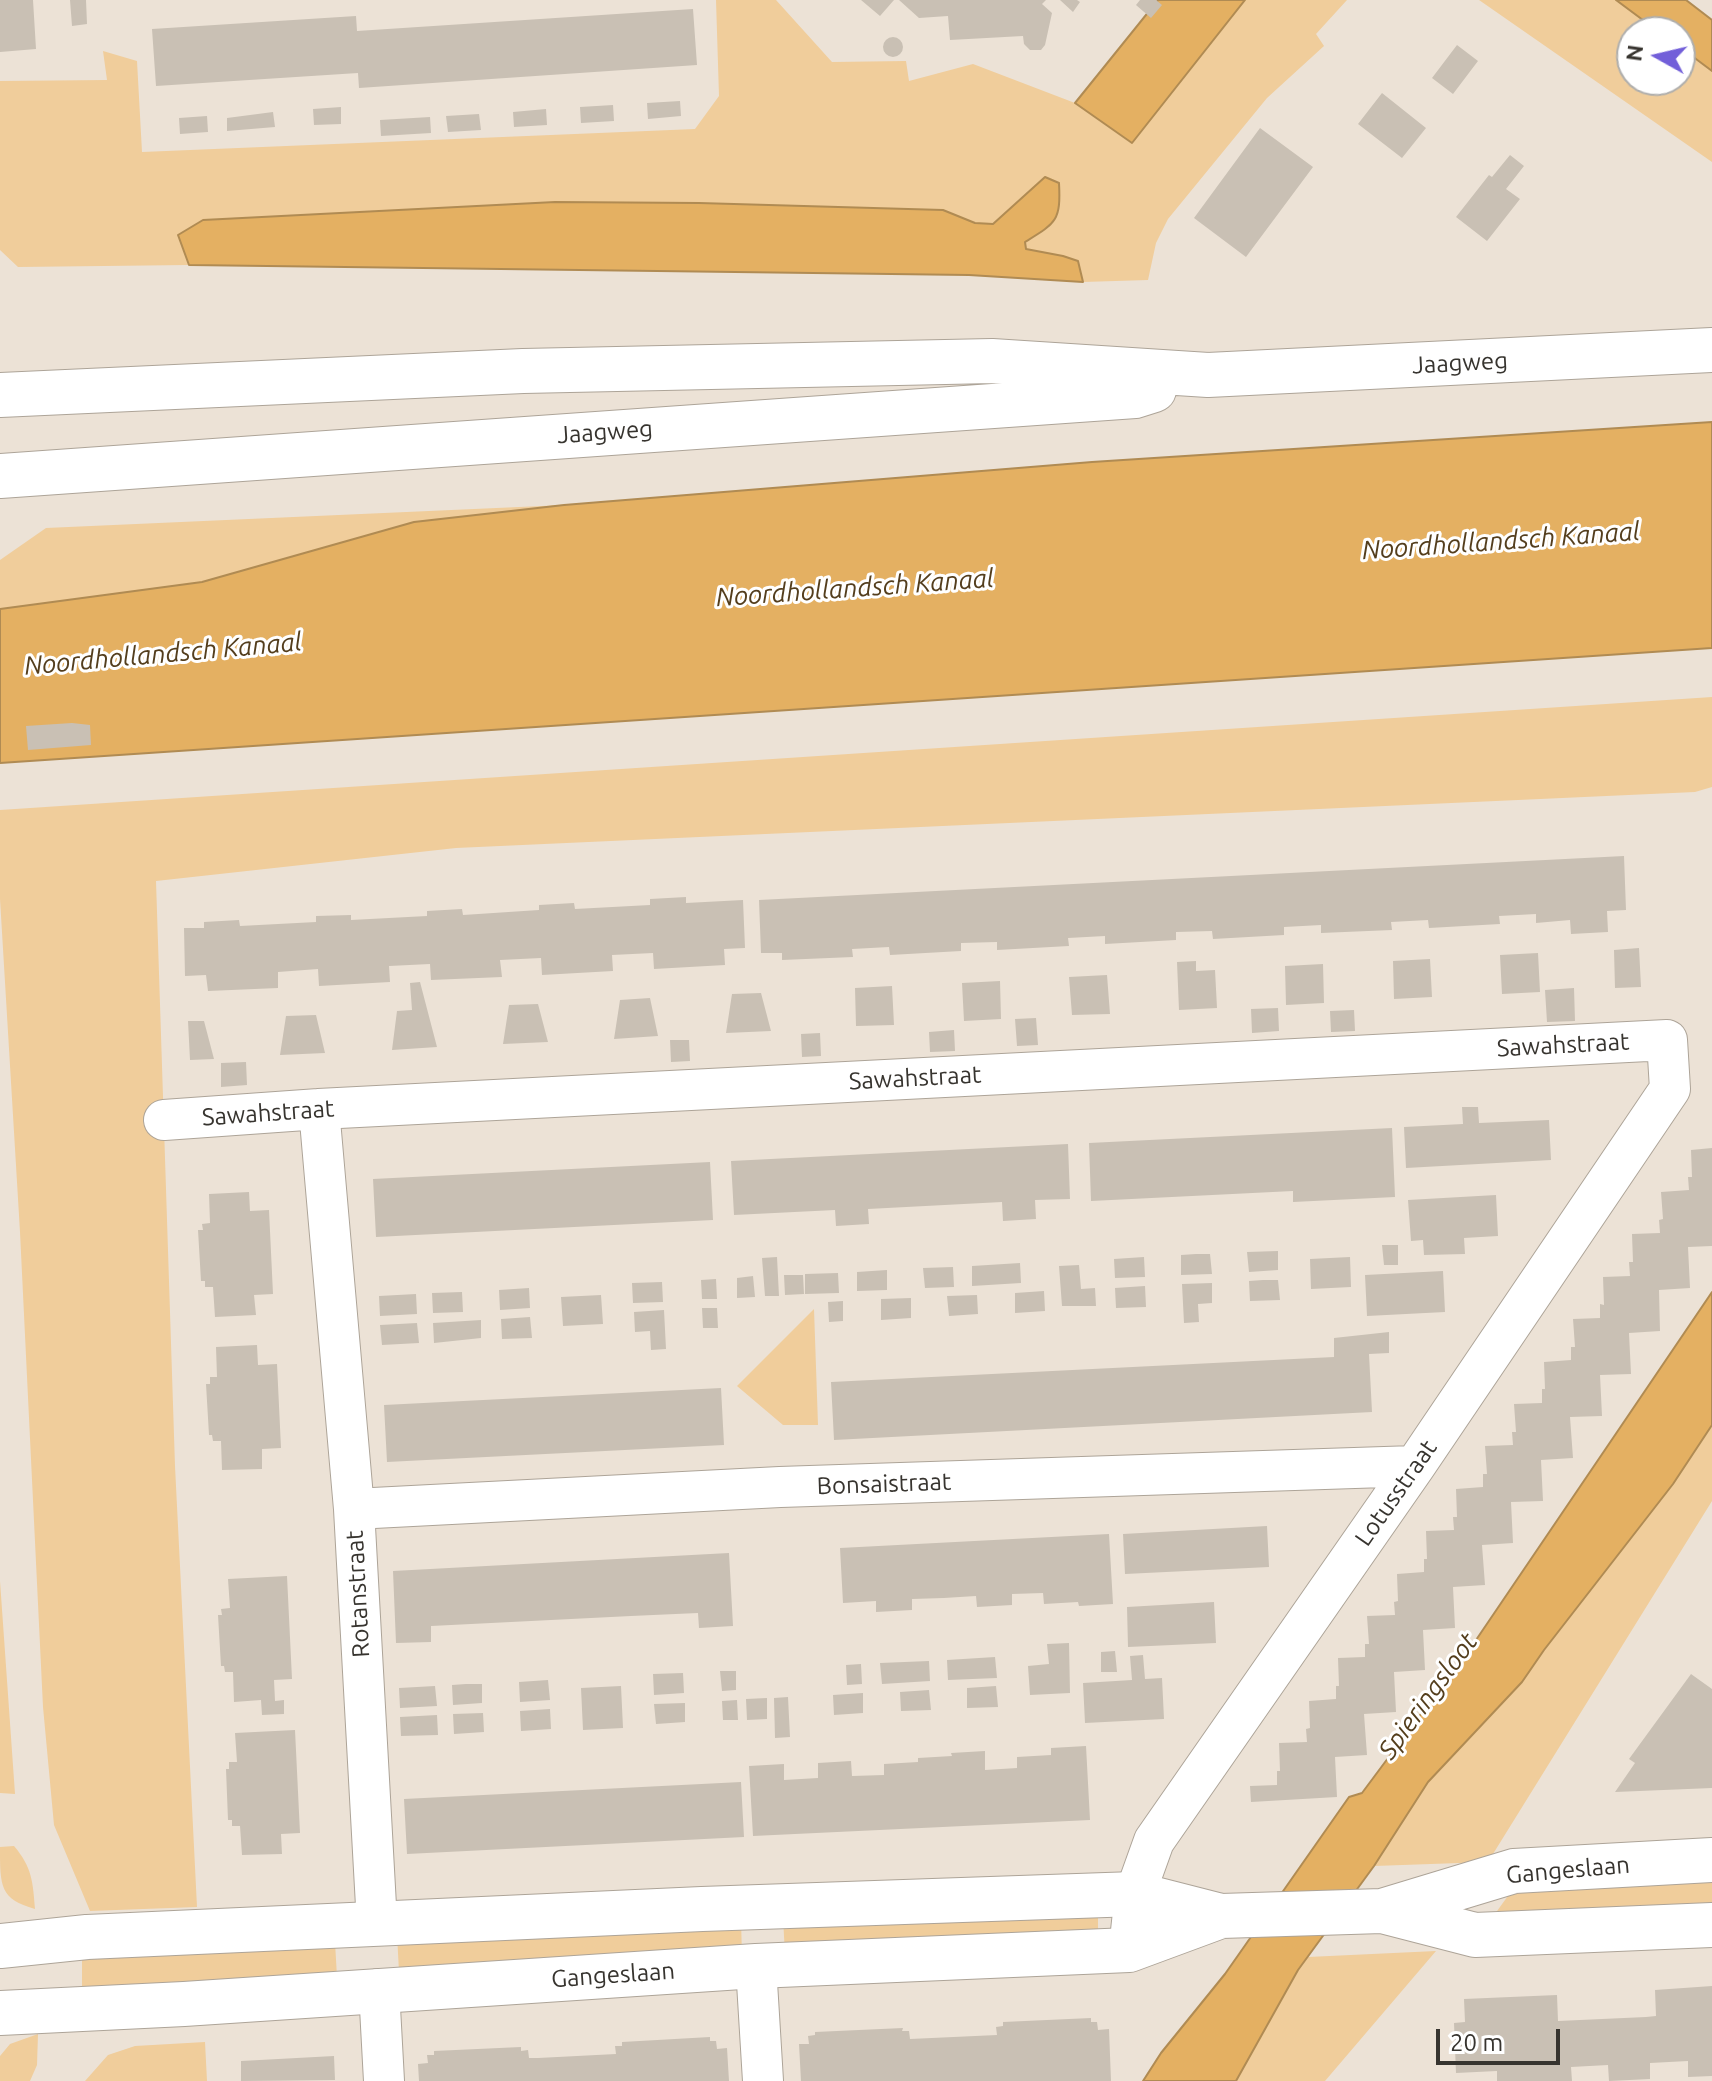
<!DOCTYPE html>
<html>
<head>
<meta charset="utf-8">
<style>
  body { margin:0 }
  #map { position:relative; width:1712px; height:2081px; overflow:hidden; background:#ece2d6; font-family:Ubuntu,sans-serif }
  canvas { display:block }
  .north { position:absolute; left:1616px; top:16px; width:80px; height:80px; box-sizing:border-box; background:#fff; border:2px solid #afaeac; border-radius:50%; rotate:278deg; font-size:22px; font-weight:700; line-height:32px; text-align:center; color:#37342f }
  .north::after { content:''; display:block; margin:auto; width:28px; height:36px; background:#725fd9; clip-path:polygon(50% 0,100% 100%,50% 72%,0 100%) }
  .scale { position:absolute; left:1436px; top:2029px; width:124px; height:36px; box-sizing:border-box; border:4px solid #37342f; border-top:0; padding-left:10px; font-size:24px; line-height:28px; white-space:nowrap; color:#37342f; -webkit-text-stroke:6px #fff; paint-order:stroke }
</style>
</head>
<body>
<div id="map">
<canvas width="1712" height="2081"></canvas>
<div class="north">N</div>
<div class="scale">20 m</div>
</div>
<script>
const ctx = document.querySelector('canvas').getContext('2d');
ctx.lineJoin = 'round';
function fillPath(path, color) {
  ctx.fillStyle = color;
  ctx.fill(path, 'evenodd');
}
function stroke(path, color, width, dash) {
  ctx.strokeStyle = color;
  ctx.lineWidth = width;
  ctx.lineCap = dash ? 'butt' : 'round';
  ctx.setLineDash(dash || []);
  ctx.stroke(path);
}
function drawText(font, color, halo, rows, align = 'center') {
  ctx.font = font + ' Ubuntu,sans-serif';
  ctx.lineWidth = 6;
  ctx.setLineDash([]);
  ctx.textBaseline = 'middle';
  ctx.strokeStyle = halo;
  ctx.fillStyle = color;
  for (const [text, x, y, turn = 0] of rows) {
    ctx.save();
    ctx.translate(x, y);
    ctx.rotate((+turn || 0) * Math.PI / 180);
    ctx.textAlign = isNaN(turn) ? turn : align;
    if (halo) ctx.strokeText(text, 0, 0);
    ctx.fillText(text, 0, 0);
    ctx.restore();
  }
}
fillPath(new Path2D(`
  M716,0h60l56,62 74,-1 3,20 64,-17 102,39 56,40 114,-143h102l-31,34 8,12 -57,52 -99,121 -12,24 -8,37 -65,2 -5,-21 -15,-5 -37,-6 -2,-8 25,-15 -4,-50 -52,47 -18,-1 -32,-13 -244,-7 -144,-1 -377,33 11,30 -171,2 -18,-17v-169l107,-1 -4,-29 34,10 5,91 553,-23 24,-33z
  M1479,0h137l43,32h-27v48h48v-33l32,24v91z
  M564,505l-150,17 -212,60 -202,27v-49l46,-32z
  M1712,697v90l-17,5 -1239,56 -300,33 19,585 22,441 -107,4 -36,-86 -11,-118 -23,-475 -20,-333v-89z
  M814,1309l4,116h-35l-46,-39z
  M1712,1425v76l-224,361 -114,4 54,-84 94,-100 22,-32 129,-166z
  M0,1581l15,213 -15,-1z
  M14,1846c18,21 19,36 21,63 -35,-10 -35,-22 -35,-62z
  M1712,1872v35l-220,11 26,-36z
  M1098,1904v37l-313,14 -2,-38z
  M741,1919l1,38 -343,15 -2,-38z
  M335,1942l2,35 -255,14v-33z
  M1436,1951l-111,130h-89l62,-111 10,-13z
  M38,2034l-1,31 -7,16h-30v-25l10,-12z
  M205,2042l2,39h-122l23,-26 27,-9z`), '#f0cd9b');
const water = new Path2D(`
  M1158,0h87l-113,143 -57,-40z
  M1616,0h70l26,20v51l-32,-24v-15h-21z
  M1045,177l14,6c2,38 -3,40 -34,59l1,7 37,7 15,5 5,21 -114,-7 -780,-10 -11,-30 25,-15 352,-18 144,1 244,7 32,13 18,1z
  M1712,422v226l-1712,115v-154l202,-27 212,-60 150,-17 528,-43z
  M1712,1292v133l-39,59 -129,166 -22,32 -94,100 -54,84 -76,104 -62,111h-93l18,-28 64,-79 124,-177 13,-4 114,-153z`);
fillPath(water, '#e4b062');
stroke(water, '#b08b53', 2);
fillPath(new Path2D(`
  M0,0h33l3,49 -36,3z
  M70,0h16l1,24 -15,2z
  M861,0h33l-14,16z
  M899,0h147l-4,4 10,9 -7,32 -4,5h-11l-6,-6 -1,-8 -73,4 -2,-24 -29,2z
  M1060,0h17l3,2 -7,10z
  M1140,0h16l6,5 -11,13 -15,-13z
  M693,9l4,56 -338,23 -1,-15 -202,13 -4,-57 204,-13 1,15z
  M883 47a10 10 0 1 1 20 0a10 10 0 1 1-20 0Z
  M1457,45l21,16 -25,33 -21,-16z
  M1382,93l44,35 -24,30 -44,-34z
  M680,101l1,15 -33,3 -1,-16z
  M613,105l1,16 -33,2 -1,-16z
  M341,107v17l-27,1 -1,-16z
  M546,109l1,16 -33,2 -1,-15z
  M273,112l2,15 -48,4v-13z
  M479,114l2,16 -33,2 -2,-16z
  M207,116l1,16 -28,2 -1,-16z
  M430,117l1,16 -50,3 -1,-16z
  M1260,128l53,39 -67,90 -52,-39z
  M1510,155l14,11 -18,23 14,10 -33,42 -31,-24 33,-42 3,2z
  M72,723l18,2 1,20 -63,5 -2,-24z
  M1624,856l2,54 -19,1 1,21 -37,2 -1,-14 -34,3v-9l-37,2 1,8 -71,4 -1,-8 -37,2 1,8 -71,3v-8l-37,2v8l-71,4 -1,-8 -36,1v8l-71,4v-8l-37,2 1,8 -72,4v-8l-36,1v8l-71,4 -1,-8 -37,2 1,8 -71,3v-7h-21l-2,-53z
  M686,897v6l57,-3 2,48 -21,1 1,16 -71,4 -1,-16 -41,2 1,16 -71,4 -1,-17 -41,2 2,17 -71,3 -1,-16 -41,2 1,16 -71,4 -1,-17 -40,3v16l-70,3 -2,-16 -21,1 -1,-48h20v-6l35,-2 1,6 76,-4v-6l35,-1v5l76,-4v-5l35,-2 1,6 76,-5v-5l35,-2 1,6 75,-4v-6z
  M1639,948l2,39 -26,1 -1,-38z
  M1538,953l2,39 -38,2 -2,-39z
  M1430,959l2,38 -38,2 -1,-38z
  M1196,961v10l19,-1 2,38 -38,2 -2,-48z
  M1323,964l1,39 -38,2 -1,-39z
  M1107,975l3,39 -38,1 -3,-38z
  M1000,981l1,38 -37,2 -2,-38z
  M420,982l17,65 -45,3 5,-39 15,-1 -2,-27z
  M892,986l2,39 -38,1 -1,-38z
  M1574,988l1,33 -28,1 -2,-32z
  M761,993l10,38 -45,2 6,-39z
  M650,998l8,38 -44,3 6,-39z
  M538,1004l10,38 -45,2 6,-39z
  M1278,1008l1,23 -27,2 -1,-24z
  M1354,1010l1,21 -24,1 -1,-21z
  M316,1015l9,38 -45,2 6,-39z
  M1036,1018l2,27 -21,1 -2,-27z
  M188,1021h16l10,38 -24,1z
  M954,1030l1,21 -25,1 -1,-20z
  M820,1033l1,23 -19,1 -1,-23z
  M670,1040h19l1,21 -19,1z
  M246,1062l1,23 -26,2v-24z
  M1462,1107h16l1,16 70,-3 2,40 -145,8 -2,-41 59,-3z
  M1392,1128l3,69 -102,5v-11l-202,10 -2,-58z
  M1068,1144l2,55 -35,1 1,19 -33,2 -1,-19 -134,7 1,15 -33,2 -1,-16 -101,5 -3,-54z
  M1712,1148v98l-24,1 2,41 -31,2 1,41 -31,2 2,41 -31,1 2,41 -32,1 3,41 -32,2 2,41 -32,1 2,41 -31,2 3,40 -32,2 2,41 -32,2 2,40 -31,2 2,40 -32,2 3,41 -32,2 2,40 -86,5 -1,-16 27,-1v-14h3l-1,-28 28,-1 -1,-13 4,-1 -1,-27 27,-2v-13h3l-1,-28 27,-1v-13h4l-2,-28 28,-1 -1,-13 4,-1 -1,-27 27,-2v-13h3l-1,-28 28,-1 -1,-13h4l-1,-28 27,-2v-13h4l-2,-28 28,-1 -1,-13h4l-2,-28 28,-1v-14h3l-1,-27 27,-2v-13h4l-2,-28 27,-1v-14l4,1 -1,-28 27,-1 -1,-14h4l-1,-28 28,-1 -1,-13 4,-1 -2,-27 28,-2 -1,-13h4l-1,-27z
  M710,1162l3,58 -337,17 -3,-58z
  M249,1192l1,19 19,-1 4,84 -19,1 2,20 -41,2 -2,-30h-8v-6h-4l-3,-51h5l-1,-6 8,-1 -1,-29z
  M1496,1195l2,41 -34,2 1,16 -41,1 -1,-15 -12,1 -3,-41z
  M1382,1245h16v20h-14z
  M1278,1251v19l-29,2 -2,-20z
  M1196,1254h14l2,20 -31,1v-20z
  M777,1257l2,39h-14l-3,-38z
  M1144,1257l1,20 -30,1 -1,-19z
  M1350,1257l1,30 -40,2 -1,-30z
  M1020,1263l1,20 -49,3v-20z
  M1079,1265l2,24 14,-1 1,18h-34l-3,-40z
  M953,1267l1,20 -29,1 -2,-20z
  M887,1270v20l-30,1v-19z
  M1443,1271l2,41 -78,4 -2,-41z
  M838,1273l1,20 -34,1v-20z
  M784,1275h19l1,19 -19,1z
  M753,1276l2,21 -18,1v-20z
  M716,1279l1,20h-15l-1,-19z
  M1263,1280h15l2,20 -30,1 -1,-20z
  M662,1282l1,20 -30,1 -1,-20z
  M1212,1283v20l-14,1 1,18 -15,1 -2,-39z
  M1145,1286l1,21 -30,1 -1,-20z
  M529,1288l1,20 -30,2 -1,-20z
  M1044,1291l1,20 -30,2v-20z
  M462,1292l1,20 -30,1 -1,-20z
  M416,1294l1,20 -37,2 -1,-20z
  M601,1295l2,29 -40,2 -2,-29z
  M977,1295l1,19 -29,2 -2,-20z
  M911,1298v20l-30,2v-21z
  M843,1301v20l-14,1 -1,-20z
  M702,1308h15l1,20h-15z
  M664,1310l2,39 -15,1 -1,-19 -15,1 -1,-20z
  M530,1317l2,21 -30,1 -1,-20z
  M481,1320v18l-47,5 -1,-20z
  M417,1323l2,20 -37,2 -2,-20z
  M1389,1332v21l-20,1 3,58 -538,28 -3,-58 503,-25v-19z
  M257,1345l1,20 19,-1 4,84 -19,1v20l-40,1 -1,-29h-8l-1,-6h-3l-3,-51h4v-7h7l-1,-30z
  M721,1388l3,57 -337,17 -3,-57z
  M1267,1526l2,41 -144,7 -2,-40z
  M1109,1534l4,70 -34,2 -1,-4 -34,2 -1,-11 -31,1v11l-35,2 -1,-11 -32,2 -32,1v11l-36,2v-11l-33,2 -3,-55z
  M729,1553l4,73 -34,2 -1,-15 -67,3 -200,10v16l-35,1 -3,-72z
  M287,1576l5,103 -18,1 1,21 9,-1v14l-22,1 -1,-15 -27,2 -1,-30h-8l-1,-6h-3l-3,-51h4l-1,-6 9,-1 -2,-29z
  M1214,1602l2,41 -88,4 -1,-40z
  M1069,1643l1,50 -40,2 -2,-29 21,-2 -2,-20z
  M1115,1651l2,21h-16v-20z
  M1143,1655l2,24 17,-1 2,41 -79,4 -2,-40 49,-3 -2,-24z
  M995,1657l2,21 -49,2 -1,-20z
  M929,1661l1,20 -48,3 -2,-21z
  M861,1664l1,20 -15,1 -1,-20z
  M720,1671h16v19l-14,1z
  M683,1673l1,20 -30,2 -1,-21z
  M1691,1674l21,15v99l-97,4 20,-29 -6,-4z
  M548,1680l2,20 -30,2 -1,-20z
  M466,1684h16v19l-29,2 -1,-20z
  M435,1686l2,20 -37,2 -1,-20z
  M621,1686l2,42 -40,2 -2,-42z
  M996,1686l2,21 -31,1v-20z
  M929,1690l2,20 -30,1 -1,-19z
  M863,1693v20l-29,2 -1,-20z
  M788,1697l2,40 -15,1 -1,-40z
  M767,1698v21l-20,1 -1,-21z
  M737,1700l1,20h-15l-1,-19z
  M685,1703v19l-29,2 -2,-20z
  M550,1709l1,20 -30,2 -1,-20z
  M483,1713l1,19 -30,2 -1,-20z
  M437,1715l1,20 -37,1 -1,-19z
  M295,1730l5,103 -19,1 1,20 -40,1 -2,-29h-8v-6h-4l-2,-51h3v-7h8l-2,-29z
  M1086,1746l4,74 -337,16 -4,-70 35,-2v16l34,-2v-15l33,-2 1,15 32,-1v-11l34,-2v-4l34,-2 -1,-3 34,-2v19l32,-2v-11l34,-2v-7z
  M741,1782l3,55 -337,17 -3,-55z
  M1712,1986v90l-24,1v-16l-38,2v16l-41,2 -1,-16 -37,2 1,14h-75v-10l-41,2 -2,-50 11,-1 -1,-23 93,-4 1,26 88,-4 10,-1 -1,-26z
  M1091,2018v4h6l1,8 11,-1 2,52h-310l-2,-37h10l-1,-8 7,-1v-3l88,-4 -1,3h7l1,8 87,-4 -1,-8 7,-1v-4z
  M710,2037v4h6l1,8 10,-1 2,33h-310l-1,-17 10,-1 -1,-8h7v-4l87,-4v4l7,-1 1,8h9l78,-4 -1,-8h7v-4z
  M334,2056l1,24 -94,1v-20z`), '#c9c0b4');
const street = new Path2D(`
  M319,1109l35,400 23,415
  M164,1120l155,-11 1348,-69 3,49 -255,377 -261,375 -19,53 -6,56
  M354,1509l426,-22 635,-21
  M756,1966l7,115
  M379,1989l5,92`);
const secondary = new Path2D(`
  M0,395l523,-24 469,-10 216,14 504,-25
  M0,476l1135,-80 19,-6
  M1382,1911l93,24 237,-10
  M0,1946l87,-9 615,-28 433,-15 86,22 161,-5 132,-40 198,-11
  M0,2013l184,-9 572,-38 373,-16 92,-34`);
stroke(street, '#ada498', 42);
stroke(secondary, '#ada498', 46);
stroke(street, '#fff', 40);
stroke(secondary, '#fff', 44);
drawText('24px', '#37342f', '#fff', [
  ["Jaagweg",1460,363,-3],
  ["Jaagweg",605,432,-4],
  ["Sawahstraat",1563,1045,-3],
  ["Sawahstraat",915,1078,-3],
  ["Sawahstraat",268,1113,-4],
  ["Bonsaistraat",884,1484,-2],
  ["Lotusstraat",1396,1493,-55],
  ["Rotanstraat",358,1594,-93],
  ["Gangeslaan",1568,1870,-5],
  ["Gangeslaan",613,1975,-4]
]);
drawText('italic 26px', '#543e1d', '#fff', [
  ["Noordhollandsch Kanaal",1501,541,-4],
  ["Noordhollandsch Kanaal",855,588,-4],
  ["Noordhollandsch Kanaal",163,654,-5],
  ["Spieringsloot",1428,1696,-54]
]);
</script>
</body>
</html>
